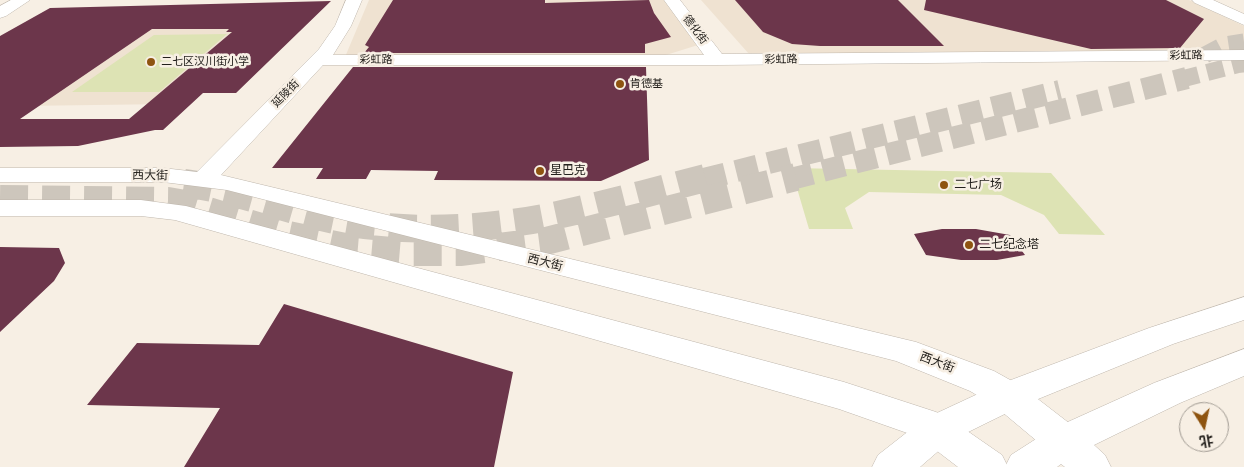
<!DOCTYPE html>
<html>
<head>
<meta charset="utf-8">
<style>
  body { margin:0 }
  #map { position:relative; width:1244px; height:467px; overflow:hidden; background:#f7efe4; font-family:"DM Sans","Noto Sans SC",sans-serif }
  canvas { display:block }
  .north { position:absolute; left:1179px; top:402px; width:50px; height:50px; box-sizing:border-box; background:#f7efe4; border:1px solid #a29c94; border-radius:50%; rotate:170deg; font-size:14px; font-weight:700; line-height:20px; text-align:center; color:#23201c }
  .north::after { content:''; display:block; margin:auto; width:18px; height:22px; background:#8e5410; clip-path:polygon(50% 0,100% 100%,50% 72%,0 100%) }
</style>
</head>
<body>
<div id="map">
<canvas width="1244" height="467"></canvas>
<div class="north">北</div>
</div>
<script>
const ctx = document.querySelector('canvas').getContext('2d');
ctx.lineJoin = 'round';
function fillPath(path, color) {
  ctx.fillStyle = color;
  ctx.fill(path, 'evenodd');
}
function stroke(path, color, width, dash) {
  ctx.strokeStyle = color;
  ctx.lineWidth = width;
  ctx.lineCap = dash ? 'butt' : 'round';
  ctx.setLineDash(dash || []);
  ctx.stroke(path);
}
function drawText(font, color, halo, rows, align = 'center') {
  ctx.font = font + ' "DM Sans","Noto Sans SC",sans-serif';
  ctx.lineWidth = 5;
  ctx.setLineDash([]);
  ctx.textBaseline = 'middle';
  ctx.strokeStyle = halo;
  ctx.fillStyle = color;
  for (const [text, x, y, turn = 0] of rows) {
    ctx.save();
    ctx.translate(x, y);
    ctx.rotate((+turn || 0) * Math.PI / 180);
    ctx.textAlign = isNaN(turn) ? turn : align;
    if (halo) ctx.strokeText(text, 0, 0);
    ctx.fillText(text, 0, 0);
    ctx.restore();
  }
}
fillPath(new Path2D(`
  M369,0h295l34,45 -32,10 -321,2z
  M701,0h488l55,26v26l-495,2z
  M265,19l-95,85 -150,2 128,-86z`), '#efe2d1');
fillPath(new Path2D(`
  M227,34l-68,58h-87l82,-57z
  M791,168l260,5 54,62 -46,-1 -15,-19 -43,-20 -132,-3 -24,16 8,21h-44z`), '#dde3b4');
fillPath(new Path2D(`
  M393,0h152v3l104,-3 5,13 17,24 -26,7v9h-281l5,-6 -4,-2z
  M735,0h163l46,46h-124l-28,-2 -29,-12z
  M926,0h240l38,19 -24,29 -89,1 -167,-39z
  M331,1l-95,92h-33l-40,37h-8l-77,16 -78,1v-111l50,-28zM152,29h77l-3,3h6l-103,87h-109z
  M353,67h293l3,93 -48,21 -167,-1 4,-9 -67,-1 -5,9h-50l7,-11h-51z
  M942,229h34l34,6 15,20 -28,5h-36l-35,-5 -12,-21z
  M0,247l59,1 6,15 -11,18 -54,51z
  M284,304l229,68 -19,95h-310l36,-59 -133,-3 50,-62 122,2z`), '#6c364b');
stroke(new Path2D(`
  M1205,55l19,-10 20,-3
  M1240,64h4`), '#cdc6bc', 17, [17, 9]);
stroke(new Path2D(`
  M1182,79l62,-16`), '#cdc6bc', 17, [17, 9]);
stroke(new Path2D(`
  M704,179l356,-88
  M791,179l396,-101`), '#cdc6bc', 22, [22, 11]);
stroke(new Path2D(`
  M184,183c62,8 119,35 181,42 58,7 120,4 178,-7 55,-11 111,-27 166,-41
  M0,199l168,2 17,3 99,30 61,13 58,5h57l86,-11 250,-64`), '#cdc6bc', 28, [28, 14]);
const minor = new Path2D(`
  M11,0h19l-24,16 -6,2v-12z
  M346,0h16l-11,26 -18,29h371l-40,-55h16l42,54 522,-4v10l-527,5h-394l-102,110 695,167 78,29 27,15 57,44 5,11 -5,11 -14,5 -14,-5 -55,-46 -25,-15 -74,-30 -669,-171 -64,-8h-163v-14h163l34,4 122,-123 16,-23z
  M1192,0h21l31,14v11l-49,-22z
  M0,200h141l45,6 658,176 92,30 14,7 52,36 6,12h-50l-34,-26 -14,-7 -71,-25 -664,-189 -34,-4h-141z`);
const major = new Path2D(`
  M1244,297v23l-71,24 -152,62 -71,35 -30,26h-48l6,-12 46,-36 71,-33 154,-58z
  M1244,349v27l-64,27 -86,42 11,10 6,12h-46l-4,-3 -4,3h-52l6,-12 39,-25 104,-47z`);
stroke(minor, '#bfb7ad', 1);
stroke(major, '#bfb7ad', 1);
fillPath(minor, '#fff');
fillPath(major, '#fff');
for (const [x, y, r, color] of [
  [151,62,5,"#8e5410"],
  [620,84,5,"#8e5410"],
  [540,171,5,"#8e5410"],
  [944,185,5,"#8e5410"],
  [969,245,5,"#8e5410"]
]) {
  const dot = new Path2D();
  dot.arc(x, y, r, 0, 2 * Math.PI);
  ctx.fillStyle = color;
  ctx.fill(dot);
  stroke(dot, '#f7efe4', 2);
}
drawText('11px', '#23201c', '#f7efe4', [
  ["德化街",695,30,53],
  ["彩虹路",1186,56,-1],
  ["彩虹路",376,60],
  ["彩虹路",781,60,-1],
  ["延陵街",286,94,-46]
]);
drawText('11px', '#23201c', '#f7efe4', [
  ["二七区汉川街小学",161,62],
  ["肯德基",630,84]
], 'left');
drawText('12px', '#23201c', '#f7efe4', [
  ["星巴克",550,171],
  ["二七广场",954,185],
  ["二七纪念塔",979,245]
], 'left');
drawText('12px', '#23201c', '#f7efe4', [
  ["西大街",150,176,1],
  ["西大街",545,263,14],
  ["西大街",937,363,21]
]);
</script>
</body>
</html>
